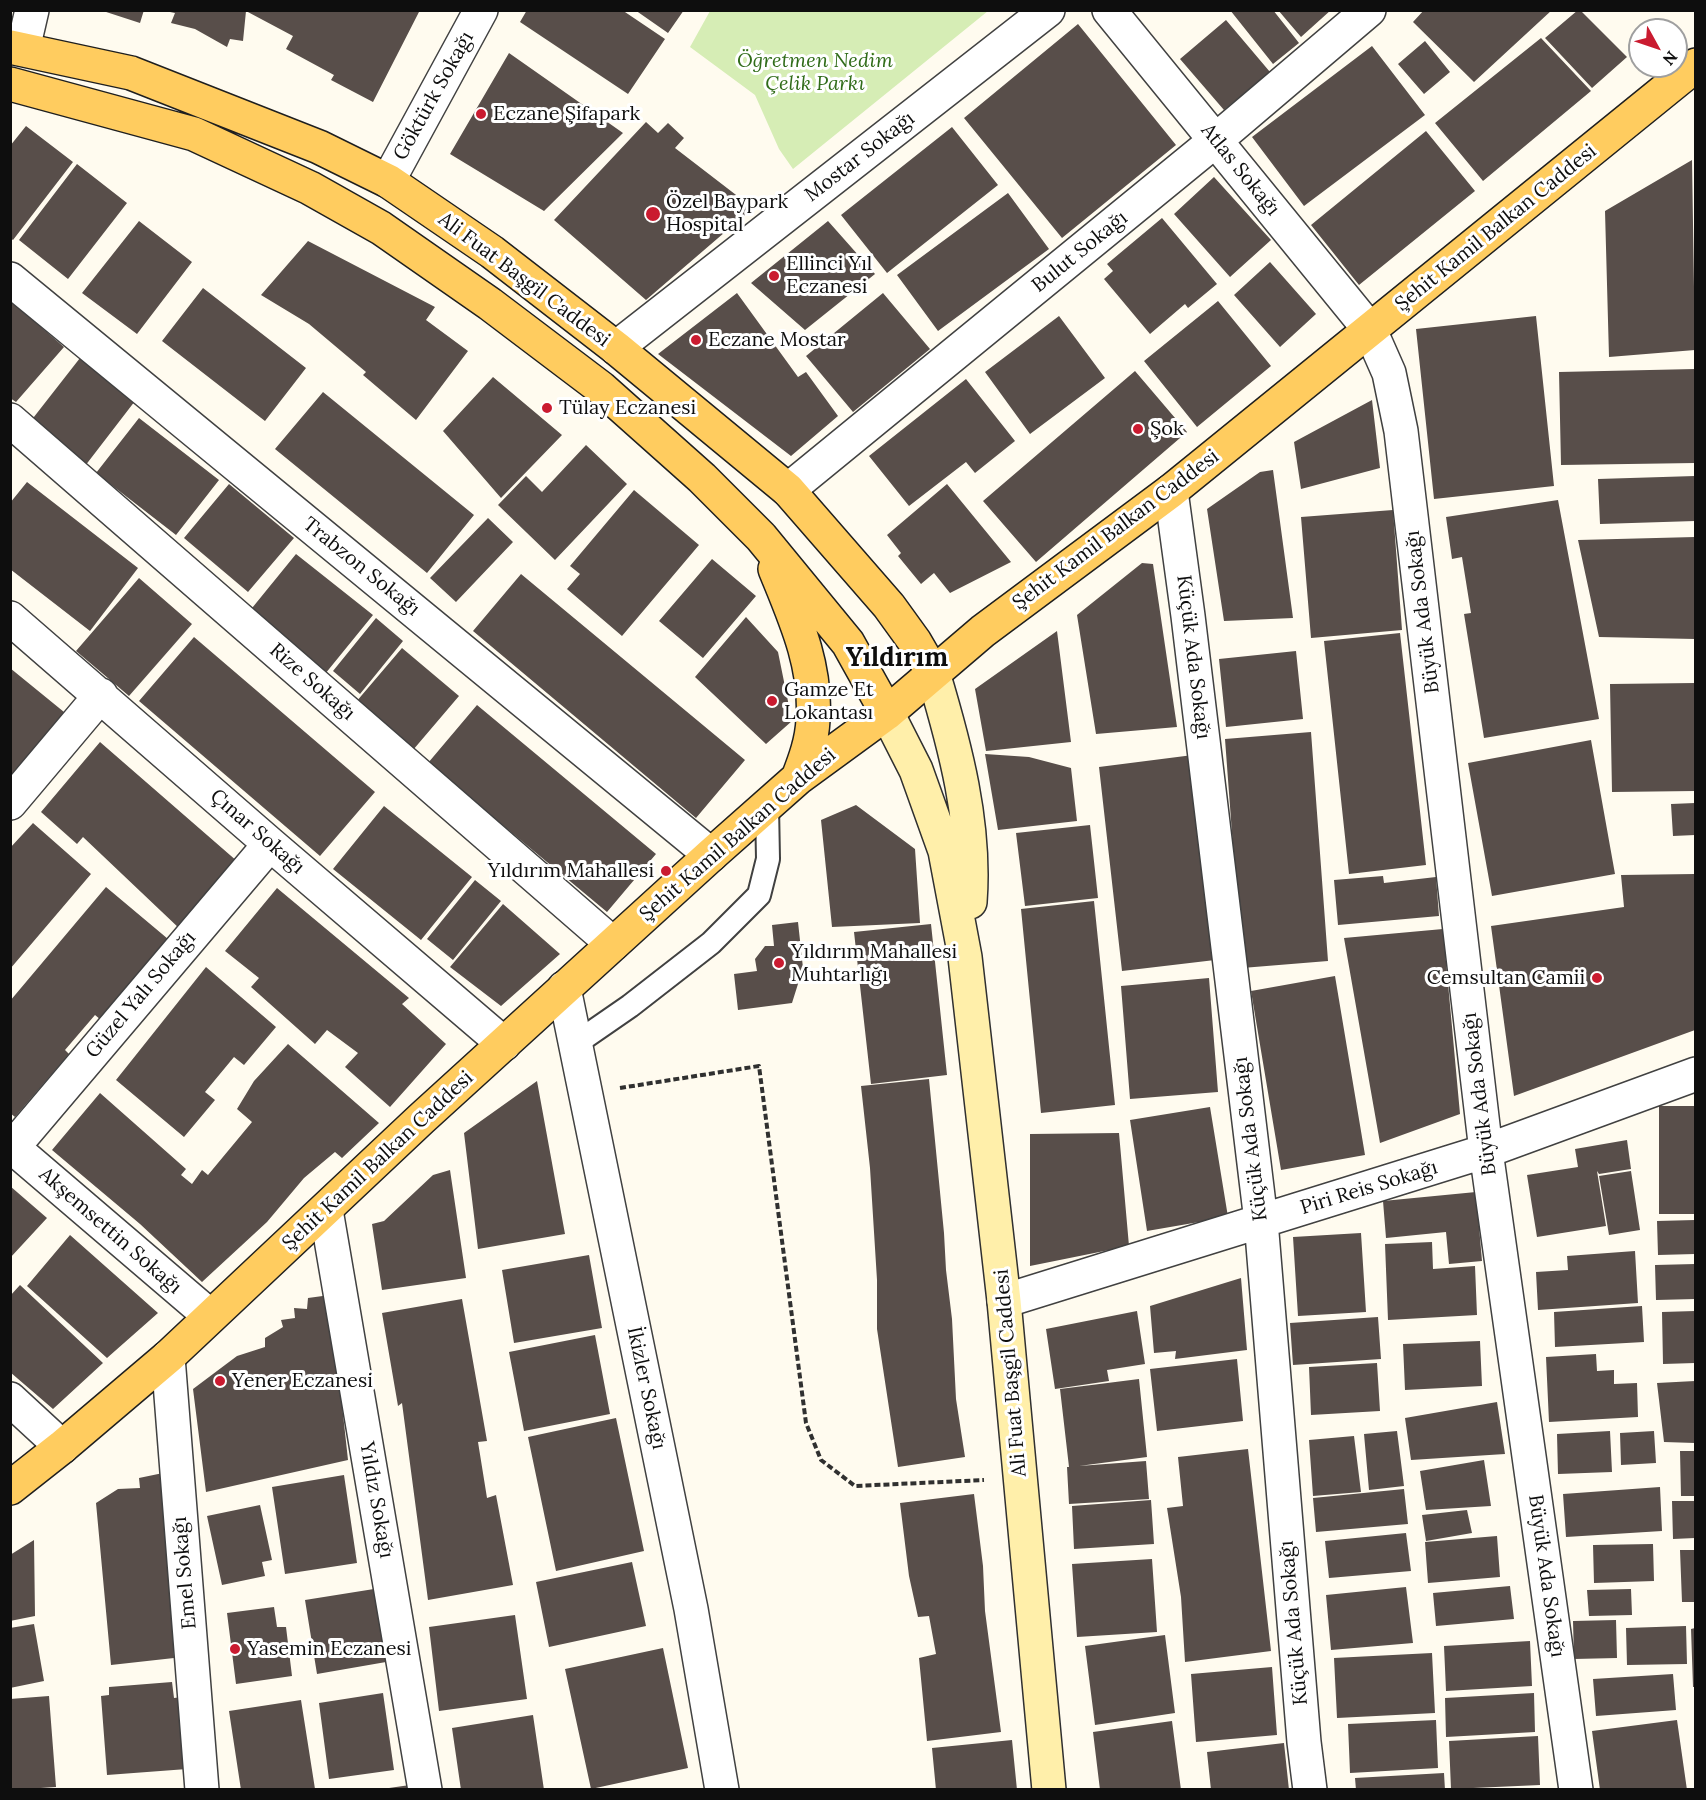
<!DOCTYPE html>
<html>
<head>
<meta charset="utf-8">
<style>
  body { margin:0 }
  #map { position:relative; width:1706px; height:1800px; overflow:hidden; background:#fffbef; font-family:Lora,serif }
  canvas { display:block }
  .frame { position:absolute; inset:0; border:12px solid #0e0e0e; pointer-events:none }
  .north { position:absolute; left:1628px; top:18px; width:60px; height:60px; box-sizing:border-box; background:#fff; border:2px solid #9f9f9f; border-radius:50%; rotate:130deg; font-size:16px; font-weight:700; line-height:24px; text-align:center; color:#0e0e0e }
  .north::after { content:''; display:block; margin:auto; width:21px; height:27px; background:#ca1b30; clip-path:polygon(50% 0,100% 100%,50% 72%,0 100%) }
</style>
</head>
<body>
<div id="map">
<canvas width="1706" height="1800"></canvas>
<div class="frame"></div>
<div class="north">N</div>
</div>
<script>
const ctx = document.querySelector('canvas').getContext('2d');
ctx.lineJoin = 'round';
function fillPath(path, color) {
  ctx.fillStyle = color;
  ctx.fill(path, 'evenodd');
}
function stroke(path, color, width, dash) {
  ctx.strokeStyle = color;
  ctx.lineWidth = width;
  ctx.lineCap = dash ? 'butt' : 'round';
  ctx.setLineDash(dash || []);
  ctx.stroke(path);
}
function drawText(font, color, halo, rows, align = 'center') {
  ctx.font = font + ' Lora,serif';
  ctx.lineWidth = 6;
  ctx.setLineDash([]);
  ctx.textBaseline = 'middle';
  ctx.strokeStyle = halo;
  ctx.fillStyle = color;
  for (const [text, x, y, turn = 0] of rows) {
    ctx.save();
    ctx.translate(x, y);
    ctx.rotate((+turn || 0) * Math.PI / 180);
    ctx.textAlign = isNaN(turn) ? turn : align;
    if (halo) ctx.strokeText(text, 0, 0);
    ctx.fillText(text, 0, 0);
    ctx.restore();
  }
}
fillPath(new Path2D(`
  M710,11v-1l278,1 -195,158 -14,-20 -24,-54 -65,-48z`), '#d6edb5');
fillPath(new Path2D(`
  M100,10h44l-4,13z
  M170,10h250l-47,92 -42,-22 3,-5 -48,-26 7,-13 -47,-25 -3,30 -13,-2 -3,8 -32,-18 -24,-6 4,-10 -5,-1z
  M527,10h95l43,29 -37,55 -108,-72z
  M635,10h49l-16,23z
  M1230,10h43l26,33 -26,21z
  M1278,10h53l-30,27z
  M1424,10h128l-78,72 -61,-60z
  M1578,10h2l47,47 -35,31 -47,-50z
  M1226,20l44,52 -46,38 -44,-51z
  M1078,24l98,121 -114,93 -98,-120z
  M1541,38l50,53 -108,90 -48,-58z
  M1425,41l25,31 -26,22 -26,-30z
  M1372,46l53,69 -121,91 -52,-69z
  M509,53l114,80 -79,78 -94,-57z
  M646,122l12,11 10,-10 16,15 -9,10 78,60 -107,92 -92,-80z
  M26,126l47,36 -60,78 -3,-2v-92z
  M952,127l46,58 -111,88 -46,-58z
  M1426,131l49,60 -116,94 -48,-60z
  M1692,160l3,190 -86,7 -4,-146z
  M77,164l50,39 -59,76 -49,-39z
  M1214,177l57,63 -41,37 -56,-63z
  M1008,193l41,56 -111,82 -41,-56z
  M1162,218l55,66 -29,24 -3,-4 -35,30 -46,-55 9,-8 -6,-7z
  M139,221l53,41 -55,72 -55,-41z
  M828,221l47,53 -70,56 -54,-47z
  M308,241l127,66 -9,13 42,31 -52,69 -53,-45 3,-3 -57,-48 -48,-29z
  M1270,262l46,52 -36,33 -46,-52z
  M203,288l103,80 -41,53 -103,-80z
  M737,293l61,84 8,-5 32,44 -47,40 -133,-102z
  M883,293l47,56 -77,63 -47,-56z
  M10,300l54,47 -48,55 -6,-4z
  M1218,301l53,65 -74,61 -53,-66z
  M1059,316l46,62 -75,56 -45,-62z
  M1536,316l18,170 -120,13 -18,-170z
  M80,358l55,43 -50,65 -55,-44z
  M1695,369v94l-134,2 -2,-93z
  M1135,371l52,61 -151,130 -53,-61z
  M493,377l69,58 -61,63 -58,-67z
  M966,379l49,62 -40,32 -9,-11 -57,44 -40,-50z
  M323,392l151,123 -47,58 -152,-124z
  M1372,400l8,68 -79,21 -7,-47z
  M139,418l80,62 -43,55 -80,-62z
  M586,445l41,39 -72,76 -57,-55 28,-29 16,16z
  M1273,470l20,148 -69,3 -17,-112 53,-37z
  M1695,476v45l-95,3 -2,-45z
  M27,482l111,86 -48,63 -80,-62v-66z
  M229,484l65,54 -46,54 -64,-54z
  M947,484l64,78 -61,31 -16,-20 -13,11 -23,-28 3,-3 -14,-18z
  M634,490l65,55 -77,91 -55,-47 13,-15 -10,-8z
  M1558,500l41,219 -115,19 -20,-124 7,-1 -9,-56 -10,2 -6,-42z
  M1393,510l9,120 -91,8 -10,-121z
  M488,518l25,24 -57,60 -26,-24z
  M1695,537v102l-96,-2 -21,-97z
  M296,554l77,61 -48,59 -77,-61z
  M712,559l44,37 -53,62 -44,-37z
  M1142,563l11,1 24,163 -81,7 -19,-119z
  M521,574l224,186 -49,58 -223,-187z
  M139,578l53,46 -63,72 -53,-45z
  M746,617l32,35 14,69 -26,23 -71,-67z
  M376,618l27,23 -43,53 -27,-23z
  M1057,631l14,111 -85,9 -11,-62z
  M1400,633l26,232 -77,9 -25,-233z
  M194,637l181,155 -55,64 -181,-155z
  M402,648l57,48 -46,54 -57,-48z
  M1296,651l7,68 -77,8 -7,-68z
  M10,668l54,44 -54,67z
  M1695,683v108l-83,1 -2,-108z
  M477,705l179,149 -49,58 -179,-149z
  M1311,732l17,229 -86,7 -17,-229z
  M1591,740l24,134 -123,22 -24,-133z
  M100,742l138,120 -57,68 -98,-93 -6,7 -36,-32z
  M985,754l44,3 42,11 6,53 -79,9z
  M1193,755l22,205 -93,11 -23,-204z
  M1695,803v32l-22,1 -2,-32z
  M856,805l59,44 5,74 -88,4 -11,-107z
  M384,806l88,71 -51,63 -88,-71z
  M33,823l58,51 -81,95v-121z
  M1090,825l8,73 -73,8 -9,-73z
  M1695,874v156l-181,66 -23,-170 133,-19 -3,-32z
  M1383,876l1,7 52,-6 3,39 -101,9 -4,-45z
  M475,880l26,21 -48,59 -26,-21z
  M106,887l62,52 -67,81 -6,-5 -30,35 4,4 -54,63 -5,-4v-112z
  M277,888l132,110 -7,6 44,40 -56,63 -45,-40 13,-14 -31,-23 -12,14 -64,-57 8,-9 -34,-27z
  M1094,901l21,204 -74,8 -20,-204z
  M503,904l57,50 -59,52 -51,-39z
  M798,922l5,46 -11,35 -54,7 -4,-36 23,-3 -2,-12 10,-13h9l-2,-21z
  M931,924l16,151 -76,9 -17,-152z
  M1443,929l17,185 -80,29 -36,-205z
  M206,967l70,60 -32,38 -10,-8 -29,35 10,8 -31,37 -68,-57z
  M1335,976l30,179 -84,15 -30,-179z
  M1209,978l9,114 -88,7 -9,-113z
  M288,1044l91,79 -37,35 -7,-6 -31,26 -37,44 -65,60 -62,-58 -88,-74 48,-57 86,76 -5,6 11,9 10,-14 6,5 44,-53 -15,-13 17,-28z
  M929,1079l15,154 2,37 6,49 4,80 9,58 -67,10 -21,-138v-49l-7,-112 -9,-82z
  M537,1081l28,153 -87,15 -14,-116z
  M1659,1106h36v108h-36z
  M1210,1107l18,110 -81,14 -17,-111z
  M1119,1133l10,113 -99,20v-132z
  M1627,1140l4,29 -32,5 -2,-3 9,55 -69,11 -10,-62 51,-8 -3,-18z
  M450,1170l16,108 -84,12 -10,-66 12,-3 49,-46z
  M1631,1171l9,59 -31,5 -10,-59z
  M10,1186l37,32 -37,40z
  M1476,1192l6,69 -33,3 -3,-32 -60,6 -3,-37z
  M1695,1220v34l-37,1 -1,-34z
  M1361,1233l5,79 -68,4 -5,-79z
  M70,1235l88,78 -51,45 -80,-72z
  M1432,1242l1,27 42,-3 2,49 -89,5 -3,-76z
  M1635,1251l3,52 -100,7 -2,-38 32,-2 -1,-14z
  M589,1255l13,73 -88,15 -12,-73z
  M1695,1264v35l-39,1 -1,-35z
  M1241,1278l6,72 -72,9 1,-8 -22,2 -4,-47z
  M20,1285l83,78 -50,46 -43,-37v-76z
  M330,1295l18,165 -142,32 -13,-103 44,-33 28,-9v-9l18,-11 -2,-7 14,-2 -1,-10 13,1 1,-11z
  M462,1299l25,142 -9,1 9,56 9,-3 17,90 -85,15 -26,-197 -4,3 -16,-93z
  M1642,1306l2,36 -89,5 -1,-35z
  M1137,1311l8,53 -38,6 2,11 -54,8 -9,-60z
  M1695,1311v52l-32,1 -1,-52z
  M1378,1317l3,42 -88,6 -3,-42z
  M595,1335l15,79 -86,17 -15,-79z
  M1480,1341l2,45 -77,4 -2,-46z
  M1596,1354l1,17 17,-1v14l23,-1 1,34 -89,5 -3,-65z
  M1237,1359l6,62 -86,10 -7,-62z
  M1377,1363l3,48 -69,4 -2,-48z
  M1139,1379l8,78 -68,9 67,-5 3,38 -80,5 -2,-37h2l-9,-78z
  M1695,1381v62l-31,-1 -7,-59z
  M1497,1402l8,52 -94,6 -6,-42z
  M616,1418l28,133 -88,20 -28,-134z
  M1397,1431l7,55 -35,4 -5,-56z
  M1610,1431l2,41 -54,2 -1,-40z
  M1654,1431l2,32 -35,2 -1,-32z
  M1354,1436l7,56 -48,4 -4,-56z
  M1248,1449l23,202 -86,11 -4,-65 -14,-89 16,-2 -5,-49z
  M1680,1451h15v45h-14z
  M1484,1460l7,46 -65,4 -6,-39z
  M163,1473l11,185 -63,7 -15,-162 22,-14 22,-1 -1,-10z
  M344,1475l13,88 -72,11 -13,-87z
  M1660,1487l2,44 -96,6 -3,-43z
  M1404,1489l4,35 -92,8 -3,-34z
  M974,1494l9,72 2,45 16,121 -74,9 -8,-83 17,-4 -7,-38 -11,1 -9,-41 -9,-73z
  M1151,1500l3,44 -80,5 -2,-43z
  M1672,1501h23v37l-22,1z
  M260,1505l12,55 -10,2 3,14 -43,9 -15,-69z
  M1467,1510l5,23 -46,8 -4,-26z
  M1406,1533l5,38 -82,7 -4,-37z
  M1497,1536l3,41 -72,6 -3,-41z
  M34,1540l1,76 -25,5v-66z
  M1653,1544l1,37 -60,2 -1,-38z
  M1680,1550h15v52h-13z
  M1152,1559l5,73 -80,5 -5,-73z
  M632,1562l14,64 -97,21 -13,-65z
  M1510,1586l4,33 -78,7 -3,-33z
  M1406,1587l7,56 -82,7 -5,-55z
  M374,1589l12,73 -69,12 -12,-74z
  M1631,1589l1,26 -43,1 -2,-26z
  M274,1607l3,20h9l6,49 -56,8 -9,-71z
  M515,1615l12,84 -88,12 -10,-84z
  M1616,1620l1,38 -43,1 -1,-38z
  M34,1624l10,57 -34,7v-60z
  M1686,1626l1,38 -60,1 -1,-37z
  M1695,1628v59h-2l-2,-58z
  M1165,1635l10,78 -80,12 -10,-79z
  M1530,1641l2,45 -86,5 -2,-45z
  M663,1648l25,120 -97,21 -26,-120z
  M1432,1653l3,60 -98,5 -3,-60z
  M1272,1667l5,68 -81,7 -5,-68z
  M1673,1674l3,36 -80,6 -3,-37z
  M172,1682l2,16 8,-1 5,72 -80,6 -6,-79 8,-1v-8z
  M383,1693l11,77 -65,9 -10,-76z
  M1534,1693l1,39 -89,5 -1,-39z
  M49,1696l7,91 -46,3v-91z
  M301,1700l14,89 -74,1 -12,-79z
  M533,1715l11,75h-83l-9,-62z
  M1436,1720l2,48 -88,5 -2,-49z
  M1677,1720l10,70h-87l-8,-59z
  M1172,1721l9,69h-81l-7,-58z
  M1538,1736l2,49 -89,4 -2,-48z
  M1012,1740l5,50h-81l-4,-42z
  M1284,1743l5,47h-78l-4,-38z
  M1444,1773l1,17h-89l-1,-12z
  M410,1785l1,5h-22v-2z`), '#584e4a');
const service = new Path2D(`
  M575,1044l55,-38 81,-63 48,-48 9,-36 -1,-53`);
const minor = new Path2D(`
  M1109,10l261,320 19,43 12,58 85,720 90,639
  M23,49l9,-39
  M388,181l93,-171
  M10,279l701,576
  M616,348l432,-338
  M10,420l603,524
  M788,490l428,-350 153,-130
  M1171,491l17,125 73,605 43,521 6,48
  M10,618l260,226 234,200
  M10,803l91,-108
  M564,988l127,621 31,181
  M10,1145l200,171
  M13,1147l257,-303
  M326,1210l99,580
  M1004,1301l482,-150 210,-77
  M168,1357l34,433
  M10,1399l52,48`);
const secondary = new Path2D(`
  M933,673c22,73 43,151 37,229
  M887,713l29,57 29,81 20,106 39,344 45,489`);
const primary = new Path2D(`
  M10,47l121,26 188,74 69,34 104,71 124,96 172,142 101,116 26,36 18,31
  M10,84l184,50 116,54 71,40 109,76 111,84 101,90 59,59 87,106 39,70
  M775,569c20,49 42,97 38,151 -1,21 -8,40 -15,58
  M10,1488l52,-41 106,-90 253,-238 290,-264 87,-77 89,-65 96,-82 188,-140 525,-426`);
stroke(service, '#414141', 26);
stroke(minor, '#414141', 36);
stroke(secondary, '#303030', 36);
stroke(primary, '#1f1f1f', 36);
stroke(new Path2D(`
  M620,1088l139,-22 47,357 15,37 34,26 129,-6`), '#303030', 4, [6, 3]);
stroke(service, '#fff', 22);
stroke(minor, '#fff', 33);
stroke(secondary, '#ffefaa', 33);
stroke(primary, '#ffcc5f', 33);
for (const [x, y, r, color] of [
  [481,114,6,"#ca1b30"],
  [653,214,8,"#ca1b30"],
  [774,276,6,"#ca1b30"],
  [696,340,6,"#ca1b30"],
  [547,408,6,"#ca1b30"],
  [1138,429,6,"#ca1b30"],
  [772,701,6,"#ca1b30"],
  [666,871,6,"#ca1b30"],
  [779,963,6,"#ca1b30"],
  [1597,978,6,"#ca1b30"],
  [220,1381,6,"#ca1b30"],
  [235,1649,6,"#ca1b30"]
]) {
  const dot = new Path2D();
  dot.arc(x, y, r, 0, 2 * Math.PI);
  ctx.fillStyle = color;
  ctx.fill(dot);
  stroke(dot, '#fff', 2);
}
drawText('italic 20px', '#306c19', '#fff', [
  ["Öğretmen Nedim",815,61],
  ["Çelik Parkı",815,84]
]);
drawText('20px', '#0e0e0e', '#fff', [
  ["Göktürk Sokağı",434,96,-61],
  ["Mostar Sokağı",860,157,-38],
  ["Atlas Sokağı",1240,170,51],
  ["Şehit Kamil Balkan Caddesi",1496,228,-39],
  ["Bulut Sokağı",1080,252,-39],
  ["Ali Fuat Başgil Caddesi",524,280,37],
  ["Şehit Kamil Balkan Caddesi",1116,530,-37],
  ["Trabzon Sokağı",361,567,39],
  ["Büyük Ada Sokağı",1423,612,-97],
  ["Küçük Ada Sokağı",1193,657,83],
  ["Rize Sokağı",312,682,41],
  ["Çınar Sokağı",257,832,41],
  ["Şehit Kamil Balkan Caddesi",738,835,-41],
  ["Güzel Yalı Sokağı",141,995,-50],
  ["Büyük Ada Sokağı",1480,1094,-97],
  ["Küçük Ada Sokağı",1251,1139,-97],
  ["Şehit Kamil Balkan Caddesi",378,1161,-43],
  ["Piri Reis Sokağı",1369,1188,-17],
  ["Akşemsettin Sokağı",110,1231,41],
  ["Ali Fuat Başgil Caddesi",1011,1373,-95],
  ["İkizler Sokağı",646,1388,78],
  ["Yıldız Sokağı",376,1500,80],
  ["Emel Sokağı",185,1573,-95],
  ["Büyük Ada Sokağı",1546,1576,82],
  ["Küçük Ada Sokağı",1294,1623,-95]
]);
drawText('20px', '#0e0e0e', '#fff', [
  ["Eczane Şifapark",493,114],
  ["Özel Baypark",666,202],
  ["Hospital",666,225],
  ["Ellinci Yıl",786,264],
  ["Eczanesi",786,287],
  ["Eczane Mostar",708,340],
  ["Tülay Eczanesi",559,408],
  ["Şok",1150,429],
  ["Gamze Et",784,690],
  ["Lokantası",784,713],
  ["Yıldırım Mahallesi",654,871,"right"],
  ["Yıldırım Mahallesi",791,952],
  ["Muhtarlığı",791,975],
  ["Cemsultan Camii",1585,978,"right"],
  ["Yener Eczanesi",232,1381],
  ["Yasemin Eczanesi",247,1649]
], 'left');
drawText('bold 26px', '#0e0e0e', '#fff', [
  ["Yıldırım",897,659]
]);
</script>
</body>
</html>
